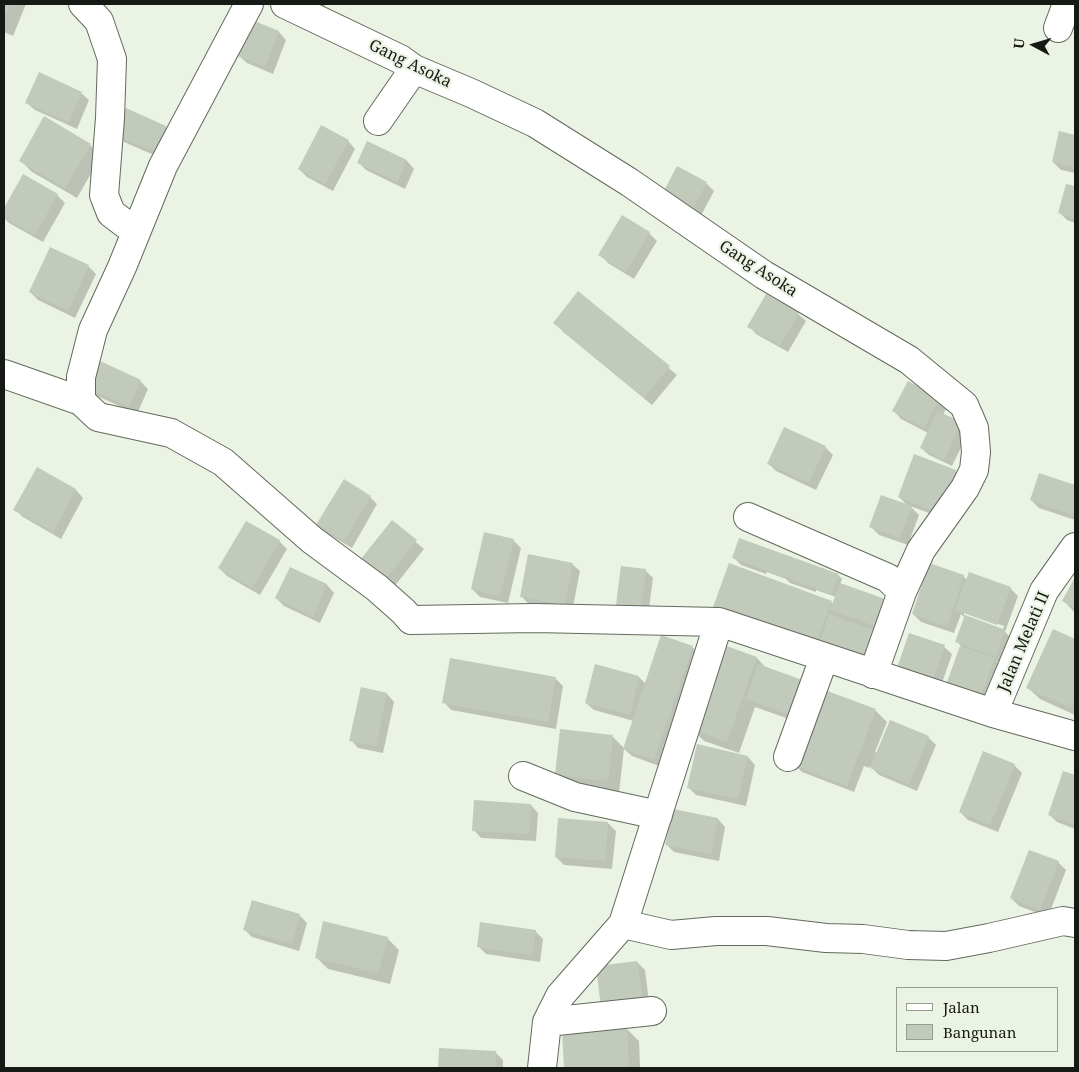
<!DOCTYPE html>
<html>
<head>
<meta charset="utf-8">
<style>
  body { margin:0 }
  #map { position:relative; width:1079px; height:1072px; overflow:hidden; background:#ebf4e4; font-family:"Noto Serif",serif }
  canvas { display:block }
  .frame { position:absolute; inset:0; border:5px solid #161a14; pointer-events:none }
  .legend { position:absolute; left:896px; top:987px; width:162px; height:65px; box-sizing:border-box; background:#ebf4e4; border:1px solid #969d91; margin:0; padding:6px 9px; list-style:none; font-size:15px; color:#161a14 }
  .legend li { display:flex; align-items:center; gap:10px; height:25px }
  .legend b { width:25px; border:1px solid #969d91 }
  .north { position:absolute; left:1009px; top:20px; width:50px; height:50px; -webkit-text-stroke:4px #ebf4e4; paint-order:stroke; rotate:276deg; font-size:14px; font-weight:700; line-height:20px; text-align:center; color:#161a14 }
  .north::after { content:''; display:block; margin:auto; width:18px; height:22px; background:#161a14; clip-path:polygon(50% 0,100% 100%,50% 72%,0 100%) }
</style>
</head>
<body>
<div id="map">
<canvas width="1079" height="1072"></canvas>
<div class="frame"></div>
<ul class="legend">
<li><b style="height:6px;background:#fff"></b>Jalan</li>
<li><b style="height:14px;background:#c1cabb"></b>Bangunan</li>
</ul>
<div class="north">U</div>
</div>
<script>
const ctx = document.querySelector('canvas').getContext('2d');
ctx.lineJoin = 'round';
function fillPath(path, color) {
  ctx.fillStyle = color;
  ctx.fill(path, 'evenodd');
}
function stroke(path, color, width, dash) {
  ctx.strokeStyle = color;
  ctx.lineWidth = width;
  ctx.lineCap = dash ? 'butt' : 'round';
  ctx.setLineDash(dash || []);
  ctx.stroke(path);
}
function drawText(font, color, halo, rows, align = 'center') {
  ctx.font = font + ' "Noto Serif",serif';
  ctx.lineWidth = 4.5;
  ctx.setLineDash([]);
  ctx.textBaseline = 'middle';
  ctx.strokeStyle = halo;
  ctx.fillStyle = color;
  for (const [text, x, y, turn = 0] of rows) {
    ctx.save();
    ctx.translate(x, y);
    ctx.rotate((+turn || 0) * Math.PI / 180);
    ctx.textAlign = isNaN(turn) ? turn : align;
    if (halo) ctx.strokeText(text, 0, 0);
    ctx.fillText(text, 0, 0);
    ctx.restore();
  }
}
fillPath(new Path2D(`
  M4,4h22l-13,32 -9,-4z
  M294,4h32l-8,13z
  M279,32l7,8 -13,34 -26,-11 -8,-7z
  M81,93l8,7 -12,29 -42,-19 -8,-7z
  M127,110l39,17 7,8 -10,24 -39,-17 -8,-8z
  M1060,133l15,3v37l-14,-3 -8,-8z
  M348,141l7,8 -22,42 -26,-14 -8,-8z
  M368,142l39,19 7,8 -9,20 -39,-19 -8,-8z
  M90,145l11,11 -24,42 -45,-26 -12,-12z
  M23,176l34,19 8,8 -22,39 -34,-19 -5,-5v-7z
  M706,183l8,8 -18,34 -29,-15z
  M1067,186l8,2v35l-8,-3 -7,-7z
  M649,233l8,8 -23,38 -26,-16 -8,-8z
  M88,266l8,8 -21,44 -37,-18 -8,-8z
  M579,293l98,82 -25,30 -90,-74z
  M798,314l8,7 -18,31 -32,-18 -7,-8z
  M140,381l8,8 -11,25 -44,-20 -8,-8z
  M908,383l39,24 -4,8 26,16 -17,35 -23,-11 -8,-7 7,-15 -27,-14 -7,-8z
  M825,447l8,8 -17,35 -40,-19 -7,-7z
  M37,469l39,21 7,8 -22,41 -38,-22 -8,-7z
  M955,471l8,7 -15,42 -38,-14 9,9 -11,30 -29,-10 -8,-8 37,-21 -9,-9z
  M1040,474l35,12v34l-36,-12 -8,-8z
  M370,497l7,7 -25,44 -27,-16 -7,-7z
  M392,522l32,27 -34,43 -25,-19z
  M513,540l8,8 -13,55 -28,-6 -8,-8z
  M279,541l8,8 -27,46 -33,-19 -8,-8z
  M733,557l105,18 4,4 -2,5 46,50 -12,-4 9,9 -59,9 -102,-34 109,-12 2,2 3,-7 -20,-7v2l-26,-9 -4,-4 -19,-7 -1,2 -25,-9z
  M572,564l8,7 -8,41 -43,-8 -7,-7z
  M290,568l37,17 7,8 -14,30 -36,-17 -8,-8z
  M645,570l8,8 -5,38 -23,-4 -8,-7z
  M963,576l4,4 43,8 8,8 -13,36 7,7 -9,25 -7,-3 6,6 -14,38 -33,-13 6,-46 -4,-4 8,-24 -4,-4 -7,19 -33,-11 -8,-8zM964,612l40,14 -1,3 -39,-14z
  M1075,579v34l-11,-12z
  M1053,630l22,10v75l-35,-16 -12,-11z
  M722,646l35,12 10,11 36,55 -48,-17 -16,46 -35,-12 -12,-12z
  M692,647l12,12 -42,108 -30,-11 -8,-7 -5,43 -51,-5 -12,-12 56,-39 12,12 10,-27 -40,-11 -8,-7 10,-37 43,11 7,7z
  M944,647l8,7 -11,32 -42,-19z
  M556,679l7,7 -7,43 -105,-19 -7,-8z
  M387,694l7,8 -11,51 -25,-5 -7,-8z
  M875,710l12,12 -12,30 2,1 51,-16 8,8 -19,46 -38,-16 -9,-9 -1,2 -5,-2 -10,26 -52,-20 -7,-7z
  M748,757l7,8 -9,41 -50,-11 -8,-8z
  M1014,765l8,8 -24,59 -30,-12 -8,-8z
  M1064,772l11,4v53l-18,-7 -8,-8z
  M531,805l7,8 -2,28 -55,-3 -7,-8z
  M718,819l7,8 -6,34 -45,-9 -7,-7z
  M608,823l8,8 -4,38 -48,-4 -8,-8z
  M1058,862l8,8 -18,47 -29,-11 -8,-8z
  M299,915l8,8 -8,28 -47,-14 -7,-7z
  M535,931l8,8 -3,23 -54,-8 -8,-8z
  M387,938l12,12 -9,34 -62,-15 -12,-12z
  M637,962l8,8 5,40 -40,5z
  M627,1029l12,12 1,27h-75l-2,-36z
  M440,1050l55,2 8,8v8h-63z`), '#0003');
fillPath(new Path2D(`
  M4,4h6l-6,15z
  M252,20l27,11 -14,36 -27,-11z
  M39,72l43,20 -13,30 -44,-19z
  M126,108l40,18 -11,26 -41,-17z
  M44,116l47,28 -26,44 -46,-27z
  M321,125l28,15 -24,44 -27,-15z
  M1059,131l16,4v33l-23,-6z
  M367,141l40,19 -10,22 -40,-19z
  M677,166l30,16 -19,36 -30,-16z
  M23,174l35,20 -23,41 -31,-17v-10z
  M1066,184l9,2v32l-17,-5z
  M622,215l28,17 -24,40 -28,-17z
  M50,247l39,18 -21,46 -39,-19z
  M578,291l92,75 -26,32 -91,-75z
  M766,294l33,19 -19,32 -33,-18z
  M96,359l45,21 -12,27 -45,-21z
  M908,381l32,17 -16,30 -32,-17z
  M937,411l25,11 -18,38 -24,-12z
  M784,427l42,19 -17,37 -42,-19z
  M914,454l42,16 -16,43 -42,-16z
  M37,467l39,22 -23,43 -40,-22z
  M1039,473l36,12v23l-2,7 -43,-15z
  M344,479l27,17 -27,45 -28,-16z
  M881,495l31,11 -12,32 -31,-11z
  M392,520l25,20 -36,45 -25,-20z
  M246,521l34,19 -28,48 -34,-20z
  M484,532l30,7 -14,57 -29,-7z
  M739,538l100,36 -8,20 -99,-36z
  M528,554l45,9 -8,42 -45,-8z
  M729,563l103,38 -17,43 -102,-37z
  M929,563l35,12 -17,51 -35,-12z
  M621,566l25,3 -5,39 -25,-3z
  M290,567l37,17 -14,33 -38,-19z
  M969,572l42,15 -14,38 -42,-15z
  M1075,577v31l-13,-7z
  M840,583l48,17 -10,27 -48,-17z
  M829,614l47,17 -10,30 -47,-16z
  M965,615l40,15 -9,27 -41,-15z
  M1053,629l22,10v60l-4,9 -45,-20z
  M909,633l36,12 -12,35 -36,-12z
  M661,635l32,11 -39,114 -31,-11z
  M721,644l36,13 -30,85 -36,-13z
  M960,646l35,12 -15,40 -34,-13z
  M450,658l106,19 -8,45 -106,-19z
  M595,664l44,12 -9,39 -45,-12z
  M758,664l50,18 -13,35 -49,-18z
  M361,687l26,6 -11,53 -27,-5z
  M822,689l54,20 -29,77 -54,-21z
  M890,720l39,16 -20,48 -39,-16z
  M560,729l53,6 -5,46 -53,-6z
  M697,744l51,12 -10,43 -51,-11z
  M983,751l32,13 -25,61 -31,-13z
  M1063,771l12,4v50l-27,-10z
  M474,800l57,4 -2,30 -57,-3z
  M673,809l45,9 -7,36 -46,-9z
  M558,818l50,4 -3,39 -50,-4z
  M1029,850l30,11 -19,49 -30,-12z
  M252,900l48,14 -8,30 -49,-14z
  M323,921l65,16 -10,36 -63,-15z
  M480,922l56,8 -4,25 -55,-8z
  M637,961l6,41 -42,6 -5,-42z
  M627,1028l2,40h-65l-2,-38z
  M439,1048l57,3 -1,17h-57z`), '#c1cabb');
const minor = new Path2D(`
  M83,4l16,17 13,38 -2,59 -6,77 7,18 25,19
  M249,4l-86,162 -41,101 -29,63 -12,47v24l17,16 73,16 52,29 89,78 65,48 26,23 8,9 124,-2 184,4 274,91 82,23
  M285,4l115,55 14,10 57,24 64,30 94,59 135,93 145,85 55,45 10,23 2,24 -2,18 -9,18 -44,62 -19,42 -29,82
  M1058,28l9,-24
  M378,121l36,-52
  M4,374l77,27
  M748,517l140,61 14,14
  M993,713l51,-122 31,-44
  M788,757l36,-99
  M523,776l52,21 83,18
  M623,924l48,11 45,-4h51l59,7 37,1 45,6 38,1 43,-8 74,-17 12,2
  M547,1022l105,-11
  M542,1068l5,-46 13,-26 63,-72 96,-302`);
stroke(minor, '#626a5c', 30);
stroke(minor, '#fff', 28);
drawText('16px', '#161a14', '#ebf4e4', [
  ["Gang Asoka",410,64,26],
  ["Gang Asoka",758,269,33],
  ["Jalan Melati II",1024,642,-67]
]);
</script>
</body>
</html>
